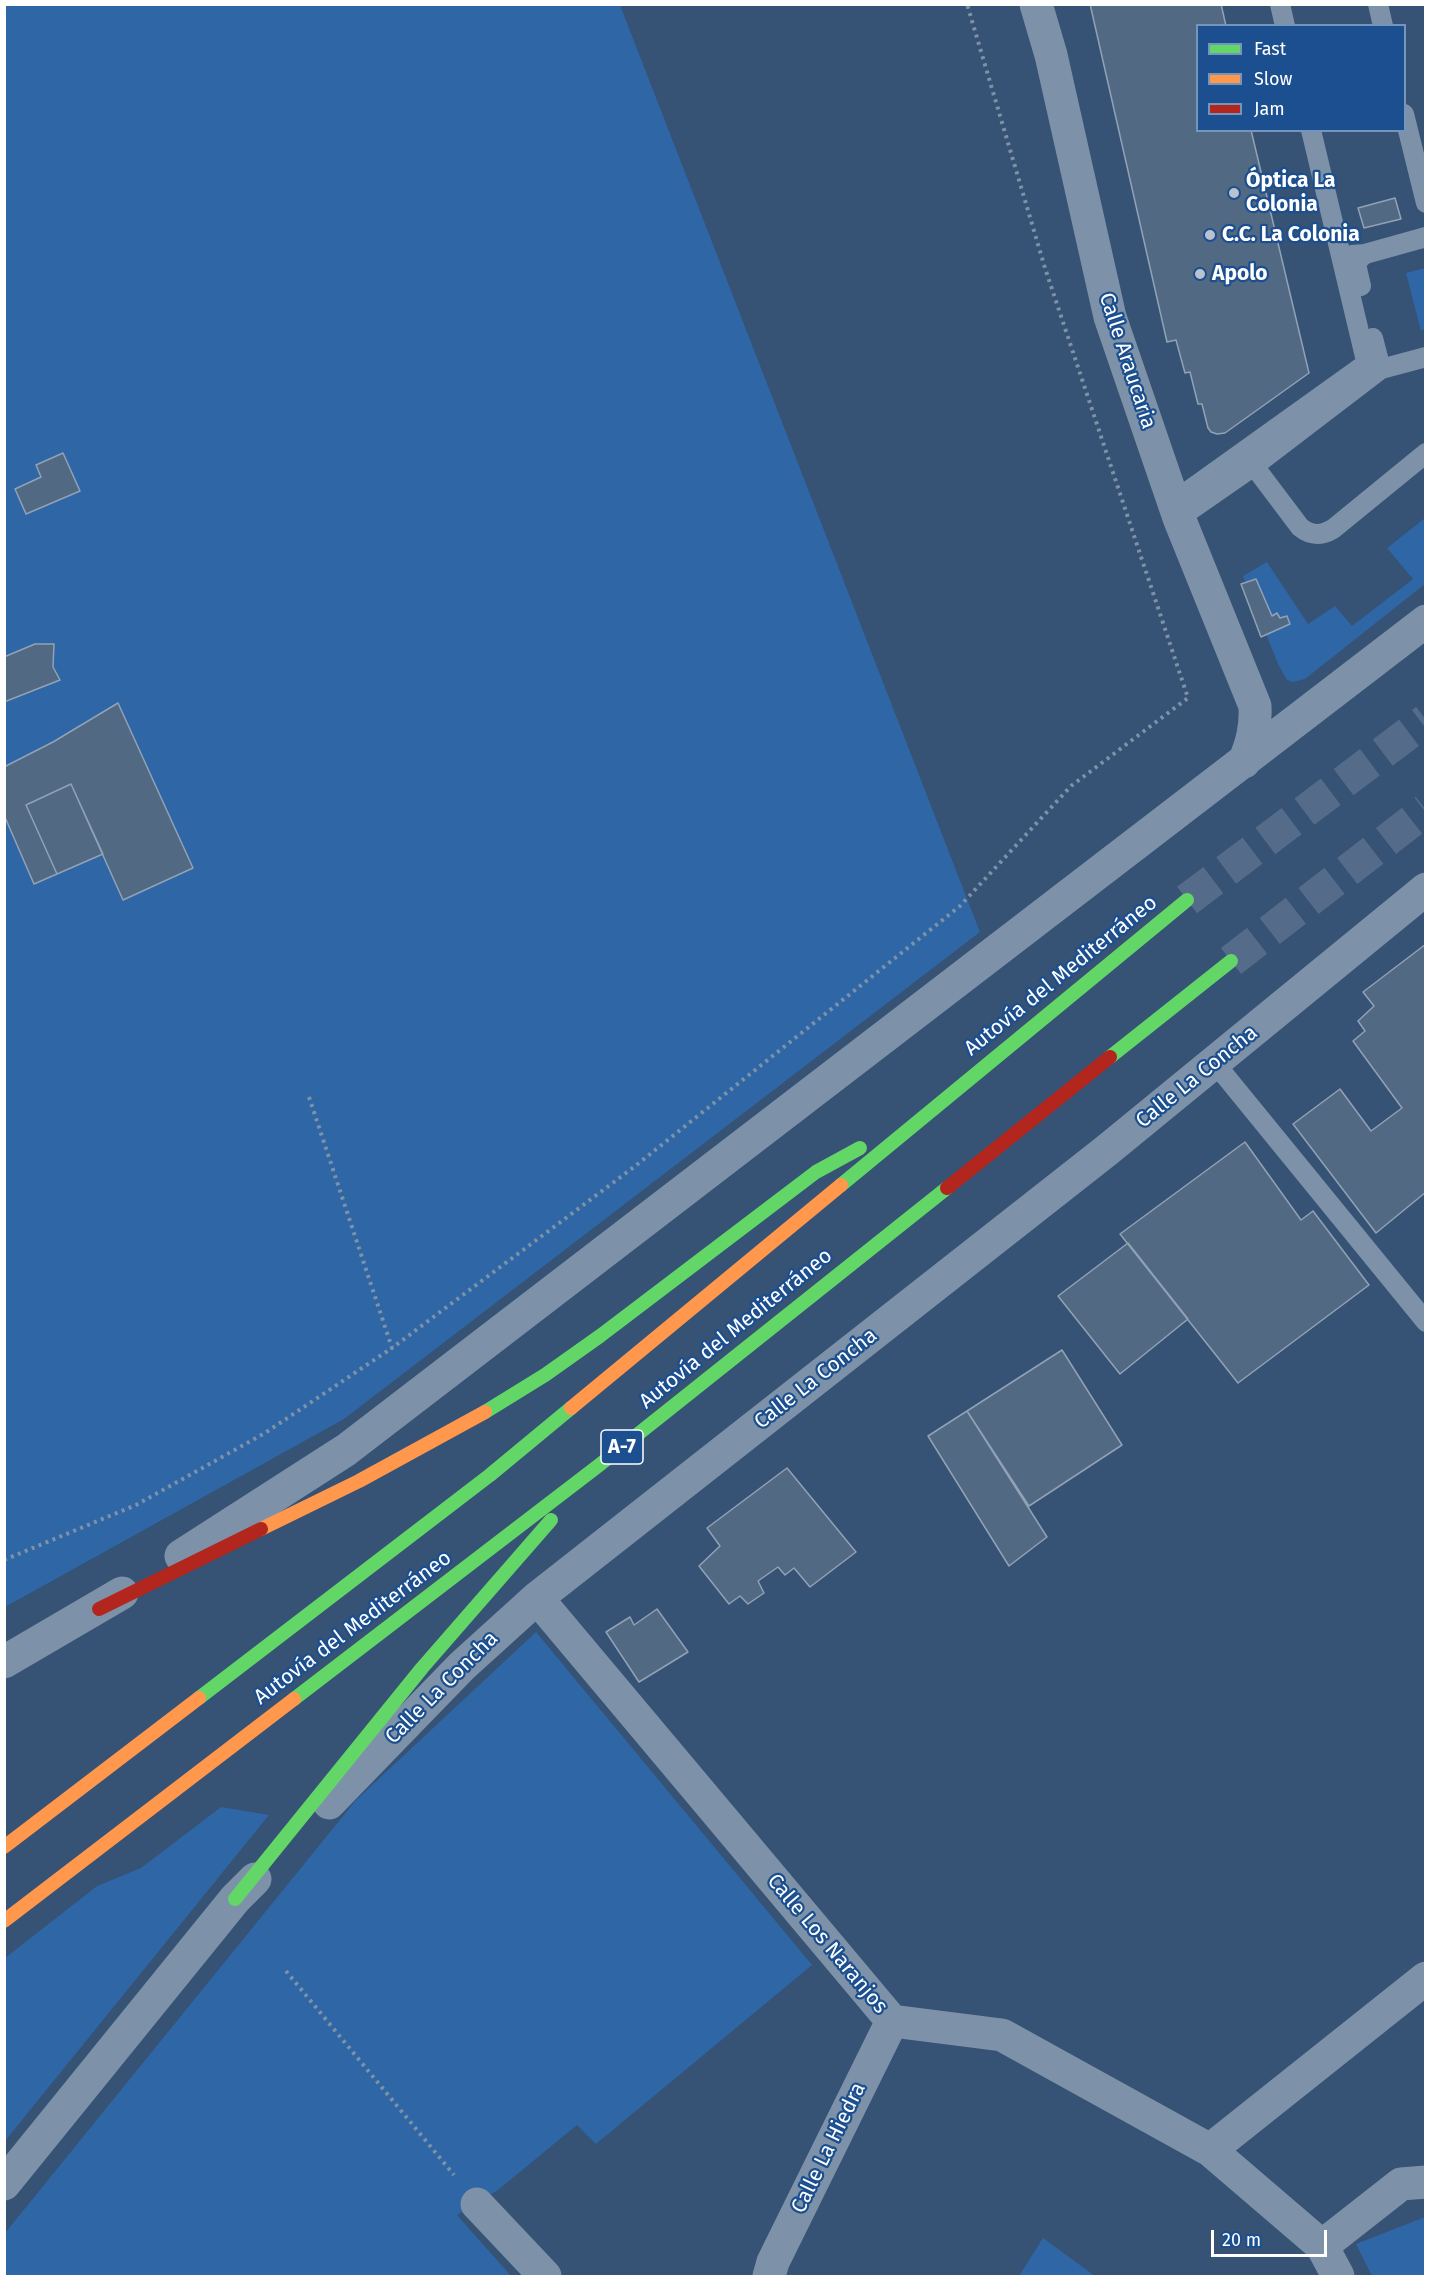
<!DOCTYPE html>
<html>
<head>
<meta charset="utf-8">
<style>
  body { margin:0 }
  #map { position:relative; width:1430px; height:2281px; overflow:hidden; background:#365274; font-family:"Fira Sans",sans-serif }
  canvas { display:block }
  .frame { position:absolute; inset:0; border:6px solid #fff; pointer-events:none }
  .legend { position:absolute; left:1196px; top:24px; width:210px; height:108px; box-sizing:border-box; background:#1b4f8f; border:2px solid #7695bc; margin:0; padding:8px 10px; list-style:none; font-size:18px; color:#fff }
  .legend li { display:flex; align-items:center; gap:12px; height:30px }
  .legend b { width:30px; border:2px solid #7695bc }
  .scale { position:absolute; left:1211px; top:2230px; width:116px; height:27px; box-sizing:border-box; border:3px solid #fff; border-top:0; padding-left:8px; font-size:18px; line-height:21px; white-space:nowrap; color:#fff; -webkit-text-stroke:4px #1b4f8f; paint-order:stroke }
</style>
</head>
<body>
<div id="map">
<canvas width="1430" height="2281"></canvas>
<div class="frame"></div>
<ul class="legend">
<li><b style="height:8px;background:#63d668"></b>Fast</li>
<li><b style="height:8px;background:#ff974d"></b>Slow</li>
<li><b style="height:8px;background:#b3261e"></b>Jam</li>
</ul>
<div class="scale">20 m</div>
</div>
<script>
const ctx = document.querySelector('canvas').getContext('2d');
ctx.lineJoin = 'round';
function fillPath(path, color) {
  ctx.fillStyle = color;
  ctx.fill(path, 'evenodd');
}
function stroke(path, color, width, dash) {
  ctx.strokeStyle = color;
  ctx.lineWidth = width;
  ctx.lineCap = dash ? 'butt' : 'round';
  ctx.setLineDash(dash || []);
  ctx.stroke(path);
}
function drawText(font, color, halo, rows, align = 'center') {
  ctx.font = font + ' "Fira Sans",sans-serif';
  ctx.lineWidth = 4.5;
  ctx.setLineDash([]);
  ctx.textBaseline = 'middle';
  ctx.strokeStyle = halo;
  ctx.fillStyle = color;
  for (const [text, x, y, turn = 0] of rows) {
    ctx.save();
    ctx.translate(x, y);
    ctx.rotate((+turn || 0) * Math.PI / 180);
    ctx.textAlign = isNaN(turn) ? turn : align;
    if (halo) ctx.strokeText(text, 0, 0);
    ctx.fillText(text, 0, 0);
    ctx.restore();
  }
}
fillPath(new Path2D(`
  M5,5h615l360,927 -636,487 -339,188z
  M1425,268v61l-4,2 -15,-58z
  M1425,518v66l-120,95 -12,3 -6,-2 -9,-16 -35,-88 24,-14 41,62 27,-18 17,20 61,-47 -26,-31z
  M536,1632l276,333 -216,179 -19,-19 -79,65 -41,25 54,61h-506v-43l351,-433z
  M221,1807l48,8 -264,326v-183l92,-72 44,-18z
  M1425,2217v59h-53l-16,-32z
  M1043,2238l52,38h-76z`), '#2f66a5');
const building = new Path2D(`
  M1090,4h131l5,22h-28v104h53l58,243 -84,60 -8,1 -6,-2 -3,-4 -6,-24h-4l-8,-32 -5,1 -9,-33 -9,2z
  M1395,198l6,21 -37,9 -6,-20z
  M63,453l17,38 -54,23 -11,-25 26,-12 -5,-12z
  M1256,579l16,37 5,-3 3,5 7,-2 3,8 -29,13 -20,-53z
  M35,644h19l-1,23 7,13 -56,22v-45z
  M118,703l75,165 -70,32 -52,-116 -45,21 31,69 -23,10 -30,-69v-48l49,-25z
  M71,784l32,70 -46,20 -31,-69z
  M1426,944v248l-50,41 -83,-109 47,-35 31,42 31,-23 -49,-67 12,-10 -7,-10 16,-15 -11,-14z
  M1245,1142l56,78 12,-9 56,74 -131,98 -118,-149z
  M1128,1243l60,76 -68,55 -62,-78z
  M1062,1350l60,95 -93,61 -62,-95z
  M967,1411l80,126 -38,29 -81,-130z
  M787,1468l69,84 -46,35 -16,-19 -9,7 -7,-8 -20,14 6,12 -16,11 -8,-8 -11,8 -30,-38 21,-20 -13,-18z
  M657,1609l31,43 -49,30 -33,-50 24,-15 4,8z`);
fillPath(building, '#526984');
stroke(building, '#92a2b6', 1.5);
stroke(new Path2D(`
  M1187,900l239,-180
  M1231,961l195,-151`), '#546c89', 33, [33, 16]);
stroke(new Path2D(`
  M309,1097l83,251 242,-181 326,-261 111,-120 117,-88 -143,-430 -78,-264
  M4,1560l132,-55 129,-72 127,-85
  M286,1971l168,204`), '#7d92a8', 4, [3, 4.5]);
stroke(new Path2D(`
  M1280,4l5,22
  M1378,4l5,22
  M1404,114l22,89
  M1352,255l13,-1 61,-17
  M1361,286l-5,-22 1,-3 8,-7
  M1381,369l45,-12
  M1254,466l46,61c11,9 21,9 33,2l93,-76
  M1173,502l190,-136 3,-5 -55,-231
  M1179,518l75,-52 127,-97 -8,-31
  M1214,1062l212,260`), '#7d92a8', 20);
stroke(new Path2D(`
  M1036,4l15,51 59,262 69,201 76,188c1,21 -3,37 -11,56
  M181,1556l165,-106 1080,-829
  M537,1598l355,423 110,14 208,115 112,96 16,30
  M4,1662l118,-69
  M329,1803l133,-137 75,-68 569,-447 320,-262
  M1210,2150l216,-172
  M4,2184l231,-285 20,-20
  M477,2204l68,72
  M1322,2246l79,-62 25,-2
  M769,2276l4,-14 119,-241`), '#7d92a8', 33);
stroke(new Path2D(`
  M1110,1057l121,-96
  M841,1185l346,-285
  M485,1412l60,-37 55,-39 216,-164 44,-24
  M199,1698l291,-223 81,-67
  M294,1699l304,-233 349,-278
  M235,1899l187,-231 129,-148`), '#63d668', 14);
stroke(new Path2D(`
  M571,1408l270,-223
  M261,1529l98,-48 126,-69
  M4,1847l195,-149
  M4,1921l290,-222`), '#ff974d', 14);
stroke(new Path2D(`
  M947,1188l163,-131
  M99,1609l162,-80`), '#b3261e', 14);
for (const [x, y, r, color] of [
  [1234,193,6,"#b9c2ce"],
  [1210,235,6,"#b9c2ce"],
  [1200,274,6,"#b9c2ce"]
]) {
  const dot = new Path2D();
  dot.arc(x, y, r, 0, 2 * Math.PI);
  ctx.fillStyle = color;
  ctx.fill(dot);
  stroke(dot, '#1b4f8f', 2);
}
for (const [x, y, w] of [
  [622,1447,42]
]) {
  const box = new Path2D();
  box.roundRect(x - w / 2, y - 17, w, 34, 4.5);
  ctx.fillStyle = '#1b4f8f';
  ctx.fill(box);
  stroke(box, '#fff', 1.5);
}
drawText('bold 20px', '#fff', null, [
  ["A-7",622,1447]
]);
drawText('bold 21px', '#fff', '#1b4f8f', [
  ["Óptica La",1246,181],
  ["Colonia",1246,205],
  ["C.C. La Colonia",1222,235],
  ["Apolo",1212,274]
], 'left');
drawText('21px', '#fff', '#1b4f8f', [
  ["Calle Araucaria",1127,361,72],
  ["Autovía del Mediterráneo",1061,976,-39],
  ["Calle La Concha",1197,1077,-39],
  ["Autovía del Mediterráneo",736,1329,-39],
  ["Calle La Concha",816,1379,-38],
  ["Autovía del Mediterráneo",353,1628,-37],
  ["Calle La Concha",442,1688,-45],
  ["Calle Los Naranjos",827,1944,50],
  ["Calle La Hiedra",829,2148,-64]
]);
</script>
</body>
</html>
